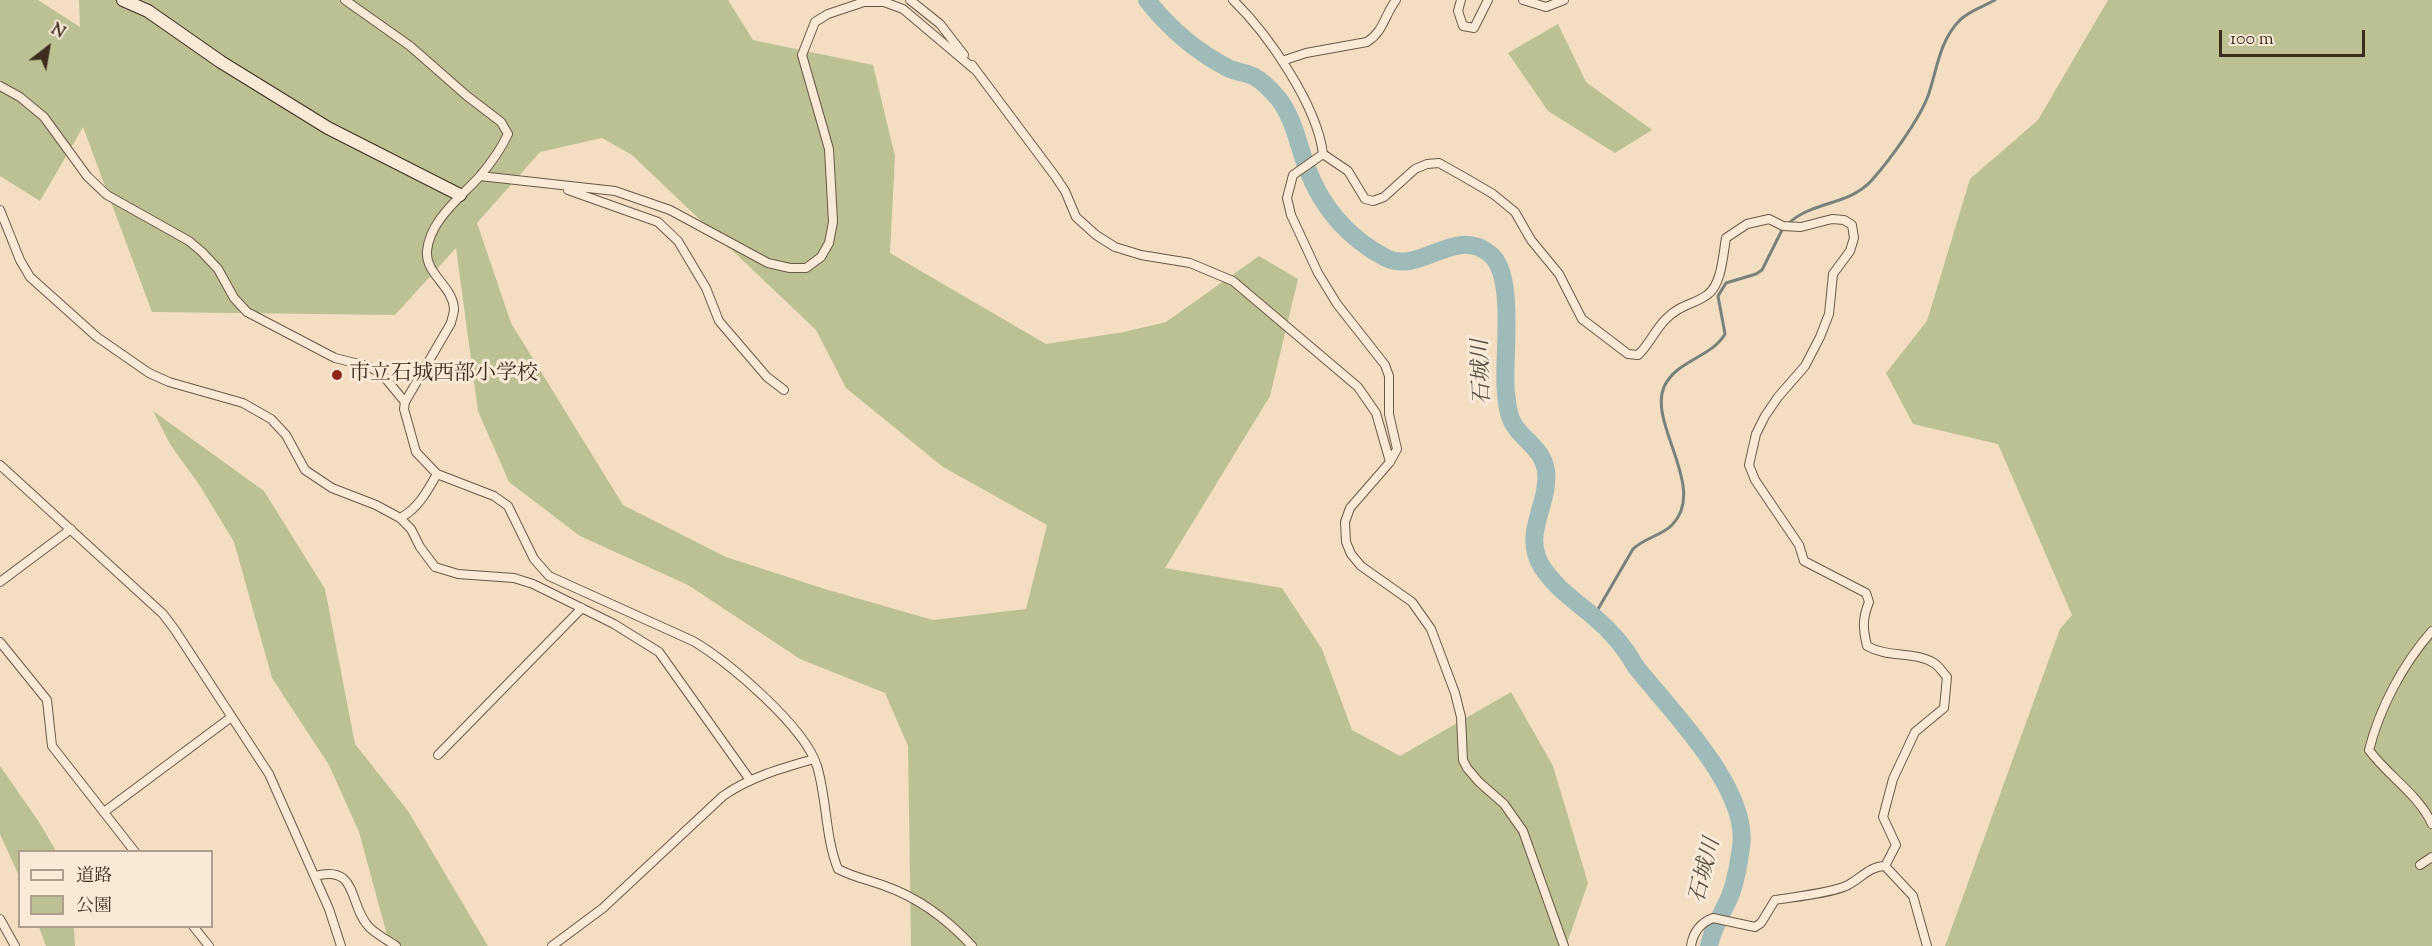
<!DOCTYPE html>
<html>
<head>
<meta charset="utf-8">
<style>
  body { margin:0 }
  #map { position:relative; width:2432px; height:946px; overflow:hidden; background:#f4dec1; font-family:"Sorts Mill Goudy","Noto Serif JP",serif }
  canvas { display:block }
  .legend { position:absolute; left:18px; top:850px; width:195px; height:78px; box-sizing:border-box; background:#f8ead7; border:2px solid #ad9e8d; margin:0; padding:8px 10px; list-style:none; font-size:18px; color:#3c2d1e }
  .legend li { display:flex; align-items:center; gap:12px; height:30px }
  .legend b { width:30px; border:2px solid #ad9e8d }
  .north { position:absolute; left:18px; top:18px; width:60px; height:60px; -webkit-text-stroke:4px #f8ead7; paint-order:stroke; rotate:31deg; font-size:16px; font-weight:700; line-height:24px; text-align:center; color:#3c2d1e }
  .north::after { content:''; display:block; margin:auto; width:21px; height:27px; background:#3c2d1e; clip-path:polygon(50% 0,100% 100%,50% 72%,0 100%) }
  .scale { position:absolute; left:2219px; top:30px; width:146px; height:27px; box-sizing:border-box; border:3px solid #3c2d1e; border-top:0; padding-left:8px; font-size:18px; line-height:21px; white-space:nowrap; color:#3c2d1e; -webkit-text-stroke:4px #f8ead7; paint-order:stroke }
</style>
</head>
<body>
<div id="map">
<canvas width="2432" height="946"></canvas>
<ul class="legend">
<li><b style="height:8px;background:#f8ead7"></b>道路</li>
<li><b style="height:16px;background:#bbc193"></b>公園</li>
</ul>
<div class="north">N</div>
<div class="scale">100 m</div>
</div>
<script>
const ctx = document.querySelector('canvas').getContext('2d');
ctx.lineJoin = 'round';
function fillPath(path, color) {
  ctx.fillStyle = color;
  ctx.fill(path, 'evenodd');
}
function stroke(path, color, width, dash) {
  ctx.strokeStyle = color;
  ctx.lineWidth = width;
  ctx.lineCap = dash ? 'butt' : 'round';
  ctx.setLineDash(dash || []);
  ctx.stroke(path);
}
function drawText(font, color, halo, rows, align = 'center') {
  ctx.font = font + ' "Sorts Mill Goudy","Noto Serif JP",serif';
  ctx.lineWidth = 6;
  ctx.setLineDash([]);
  ctx.textBaseline = 'middle';
  ctx.strokeStyle = halo;
  ctx.fillStyle = color;
  for (const [text, x, y, turn = 0] of rows) {
    ctx.save();
    ctx.translate(x, y);
    ctx.rotate((+turn || 0) * Math.PI / 180);
    ctx.textAlign = isNaN(turn) ? turn : align;
    if (halo) ctx.strokeText(text, 0, 0);
    ctx.fillText(text, 0, 0);
    ctx.restore();
  }
}
fillPath(new Path2D(`
  M0,0h38l42,27 -1,-27h649l25,40 120,25 22,91 -5,97 156,91 78,-12 42,-10 93,-66 39,23 -28,117 -105,172 117,20 40,61 30,81 48,26 111,-64 42,74 35,117 -22,63h-655l-3,-200 -23,-53 -85,-34 -112,-74 -108,-49 -71,-54 -31,-71 -22,-163 -61,67 -243,-3 -69,-185 -43,74 -40,-25zM602,138l30,17 184,175 30,58 97,79 104,58 -21,84 -93,11 -108,-31 -99,-32 -103,-52 -112,-182 -34,-100 63,-71z
  M2108,0h324v946h-487l115,-317 12,-14 -74,-171 -85,-20 -27,-51 41,-52 43,-142 68,-59z
  M1558,24l28,58 66,48 -37,23 -67,-42 -40,-58z
  M153,411l111,80 61,98 30,155 53,67 80,135h-98l-31,-114 -30,-67 -57,-87 -38,-136 -34,-56 -30,-42z
  M0,766l39,56 17,29 -36,1 -1,24 -19,-42z
  M39,927h35l1,19h-29z`), '#bbc193');
stroke(new Path2D(`
  M1788,224c23,-23 61,-18 84,-44 17,-19 47,-60 56,-84 9,-26 11,-54 31,-75 9,-10 24,-14 36,-21
  M1594,616l39,-67c11,-11 28,-13 39,-24 36,-36 -24,-101 -8,-138 12,-27 47,-29 61,-53l-7,-38 8,-13 30,-9 6,-4 21,-42`), '#77827c', 3);
stroke(new Path2D(`
  M1147,0c21,27 49,51 79,67 8,5 19,5 27,9 8,4 19,15 25,22 16,20 20,47 29,70 15,40 41,70 79,90 35,17 69,-33 104,-4 27,22 12,105 16,139 1,10 2,23 8,32 10,16 29,24 32,46 4,34 -25,62 -4,96 13,20 33,34 51,49 17,14 32,31 43,51 35,44 114,122 105,180 -2,15 -5,34 -11,49 -7,17 -18,32 -21,50`), '#9ebbba', 18);
const street = new Path2D(`
  M345,0l65,46 57,50 34,26 7,12c-7,15 -17,29 -28,42 -20,22 -50,44 -53,75 -2,23 26,35 27,58 0,4 -2,9 -3,14l-46,79 -1,7 12,43 21,22 57,22 14,10 26,53 15,17 144,65c36,21 112,86 124,125 10,33 8,71 21,103 15,8 31,11 47,17 34,12 63,34 87,60
  M910,0l30,24 24,31
  M1233,0c35,34 84,105 90,154
  M1461,0l-3,11 5,15 11,2 14,-28
  M1523,0l23,7 18,-7
  M1282,61l24,-8 61,-11c17,-11 17,-26 29,-42
  M972,65l83,111 10,15 11,26 20,18 19,12 26,8 49,8 43,18 125,106 18,26 14,49
  M0,86l20,11 24,20 43,59 20,19 82,46 13,11 16,17 16,29 13,14 88,46 32,8 14,7 24,29
  M1323,154l25,17 17,28 8,2 11,-4 31,-28 12,-5 12,-1 25,14 29,17 22,18 16,28 28,34 23,45 46,35 10,1c12,-11 17,-26 29,-37 14,-14 26,-13 40,-23 15,-10 16,-41 19,-57l21,-14 22,-5 14,7 18,1 31,-8 12,1 8,5 2,13 -4,13 -17,23 -4,40 -9,23 -15,29 -27,31 -13,19 -9,18 -7,31 6,15 44,65 5,16 62,32 3,9c-7,17 -6,27 -2,44 21,12 47,5 67,17 5,3 9,10 13,14l-3,31 -29,24 -22,47 -10,38 13,28 -11,21
  M1323,154l-30,21 -6,23 4,17 27,58 19,31 48,61 4,11v38l8,35 -7,13 -40,46 -5,14 1,20 5,12 10,12 51,36 19,27 24,64 6,24 2,43 4,8 12,14 25,22 19,27 41,115
  M480,176l135,15 55,19 98,53 22,5h16l15,-11 8,-14 4,-21 -4,-73 -27,-94 13,-33 13,-8 36,-12h20l19,7 71,60
  M568,190l90,32 20,19 28,47 13,33 48,56 17,13
  M0,210l20,50 10,17 67,60 52,36 20,9 74,21 28,16 15,16 19,35 27,18 44,17 24,13 11,11 9,18 15,20 23,7 56,4 19,6 81,40 45,28 91,128
  M0,465l163,149 12,16 94,144 60,135 12,37
  M400,518c18,-9 28,-28 37,-44
  M0,582l71,-53
  M2432,631c-29,33 -52,76 -63,119 19,26 50,45 63,74
  M0,642l47,58 5,46 83,106
  M438,755l144,-147
  M104,812l126,-94
  M2420,865l12,-8
  M315,876c44,-12 33,29 54,51 7,7 18,13 27,19
  M0,919l15,27
  M193,926l16,20
  M552,946l51,-38 120,-112c27,-19 59,-28 91,-37
  M1691,946c2,-13 9,-23 22,-28l42,9 6,-4 14,-23c18,-3 58,-7 73,-15 12,-6 22,-19 37,-19l28,30 14,50`);
const secondary = new Path2D(`
  M123,0l25,11 73,51 107,66 132,67`);
stroke(street, '#6a5947', 10);
stroke(secondary, '#3c2d1e', 14);
stroke(street, '#f8ead7', 8);
stroke(secondary, '#f8ead7', 12);
for (const [x, y, r, color] of [
  [337,375,6,"#8f2418"]
]) {
  const dot = new Path2D();
  dot.arc(x, y, r, 0, 2 * Math.PI);
  ctx.fillStyle = color;
  ctx.fill(dot);
  stroke(dot, '#f8ead7', 2);
}
drawText('21px', '#3c2d1e', '#f8ead7', [
  ["市立石城西部小学校",349,375]
], 'left');
drawText('italic 22px', '#545045', '#f8ead7', [
  ["石城川",1484,372,-92],
  ["石城川",1707,871,-76]
]);
</script>
</body>
</html>
